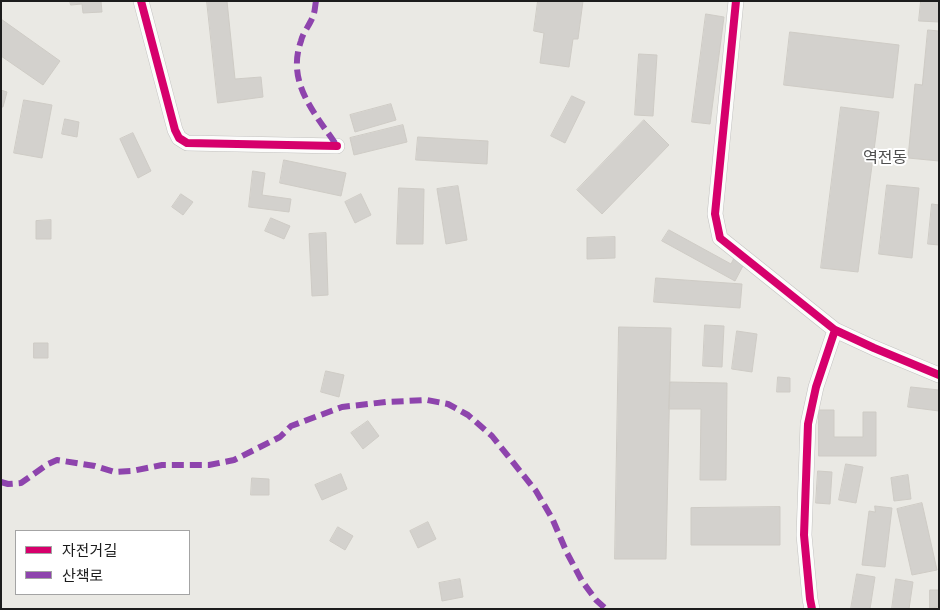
<!DOCTYPE html>
<html>
<head>
<meta charset="utf-8">
<style>
  body { margin:0 }
  #map { position:relative; width:940px; height:610px; overflow:hidden; background:#eae9e4; font-family:"Golos Text","Noto Sans KR",sans-serif }
  canvas { display:block }
  .frame { position:absolute; inset:0; border:2px solid #1c1c1c; pointer-events:none }
  .legend { position:absolute; left:15px; top:530px; width:175px; height:65px; box-sizing:border-box; background:#fff; border:1px solid #a4a4a4; margin:0; padding:6px 9px; list-style:none; font-size:15px; color:#1c1c1c }
  .legend li { display:flex; align-items:center; gap:10px; height:25px }
  .legend b { width:25px; border:1px solid #a4a4a4 }
</style>
</head>
<body>
<div id="map">
<canvas width="940" height="610"></canvas>
<div class="frame"></div>
<ul class="legend">
<li><b style="height:6px;background:#d6006c"></b>자전거길</li>
<li><b style="height:6px;background:#8e44ad"></b>산책로</li>
</ul>
</div>
<script>
const ctx = document.querySelector('canvas').getContext('2d');
ctx.lineJoin = 'round';
function fillPath(path, color) {
  ctx.fillStyle = color;
  ctx.fill(path, 'evenodd');
}
function stroke(path, color, width, dash) {
  ctx.strokeStyle = color;
  ctx.lineWidth = width;
  ctx.lineCap = dash ? 'butt' : 'round';
  ctx.setLineDash(dash || []);
  ctx.stroke(path);
}
function drawText(font, color, halo, rows, align = 'center') {
  ctx.font = font + ' "Golos Text","Noto Sans KR",sans-serif';
  ctx.lineWidth = 4;
  ctx.setLineDash([]);
  ctx.textBaseline = 'middle';
  ctx.strokeStyle = halo;
  ctx.fillStyle = color;
  for (const [text, x, y, turn = 0] of rows) {
    ctx.save();
    ctx.translate(x, y);
    ctx.rotate((+turn || 0) * Math.PI / 180);
    ctx.textAlign = isNaN(turn) ? turn : align;
    if (halo) ctx.strokeText(text, 0, 0);
    ctx.fillText(text, 0, 0);
    ctx.restore();
  }
}
const building = new Path2D(`
  M70,1h31l1,11 -19,1 -1,-9 -11,1z
  M207,1h20l8,78 26,-2 2,20 -45,6z
  M538,1h45l-5,38h-5l-4,28 -29,-4 4,-30 -10,-2z
  M921,1h18v21l-20,-1z
  M706,14l18,3 -14,107 -18,-2z
  M1,19l59,42 -17,24 -42,-29z
  M928,30l11,1v130l-31,-3 7,-74 7,1z
  M790,32l109,13 -6,53 -109,-13z
  M639,54l18,1 -4,61 -18,-1z
  M1,90l6,2 -4,15h-2z
  M572,96l13,6 -20,41 -14,-7z
  M24,100l28,5 -10,53 -28,-5z
  M391,104l5,16 -41,12 -5,-17z
  M841,107l38,5 -21,160 -37,-4z
  M65,119l14,3 -2,15 -15,-3z
  M644,120l25,25 -67,69 -25,-24z
  M403,125l4,17 -53,13 -4,-17z
  M133,133l18,38 -13,7 -18,-39z
  M418,137l70,4 -1,23 -71,-4z
  M284,160l62,13 -5,23 -61,-13z
  M253,171l12,2 -3,22 29,4 -2,13 -40,-5z
  M887,185l32,3 -7,70 -33,-4z
  M458,186l9,54 -21,4 -9,-55z
  M399,188l25,1 -1,55h-26z
  M181,194l12,8 -10,13 -11,-8z
  M361,194l10,21 -16,8 -10,-21z
  M932,204l7,1v40l-11,-1z
  M271,218l19,8 -6,13 -19,-8z
  M51,220v19h-15v-18z
  M669,230l62,34 3,-6 10,6 -9,17 -73,-40z
  M326,233l2,62 -16,1 -3,-62z
  M615,237v21l-28,1v-21z
  M656,278l86,6 -2,24 -86,-6z
  M705,325l19,1 -2,41 -19,-1z
  M619,327l52,1 -5,231h-51z
  M737,331l20,3 -5,38 -20,-3z
  M34,343h14v15h-14z
  M326,371l18,4 -5,22 -18,-5z
  M778,377l12,1v14h-13z
  M670,382l57,1 -1,97h-26l1,-71h-32z
  M911,387l28,3v21l-31,-4z
  M819,410h15v27h29v-25h13v44h-57z
  M368,421l11,15 -16,13 -12,-16z
  M846,464l17,3 -7,36 -17,-3z
  M818,471l14,1 -2,32 -14,-1z
  M341,474l6,15 -25,11 -7,-15z
  M908,475l3,24 -17,2 -3,-23z
  M252,478l17,1v16h-18z
  M922,503l15,67 -25,5 -15,-66z
  M875,506l17,2 -7,59 -23,-2 7,-54 6,1z
  M780,507v38h-89v-37z
  M428,522l8,17 -18,9 -8,-17z
  M338,527l15,9 -8,14 -15,-9z
  M857,574l18,3 -5,32h-19z
  M460,579l3,18 -21,4 -3,-18z
  M896,579l17,3 -4,27h-17z
  M930,590h9v17l-9,1z`);
fillPath(building, '#d3d1cd');
stroke(building, '#cecbc5', 1);
const street = new Path2D(`
  M141,1l34,129 4,8 8,5 150,3
  M736,1l-21,213 5,24 115,92 39,18 65,27
  M812,609l-2,-10 -6,-64 4,-111 8,-37 19,-57`);
stroke(street, '#c3c2c0', 16);
stroke(street, '#fcfcfb', 15);
stroke(new Path2D(`
  M316,1c-1,5 -1,11 -3,15 -3,9 -10,16 -12,25 -15,42 14,72 36,105
  M1,482l7,2 13,-1 27,-19 9,-4 38,6 20,6 17,-1 30,-6h47l25,-5 46,-23 11,-11 51,-19 44,-5 41,-2 21,4 20,11 24,21 44,55 16,27 15,35 15,28 14,19 10,9`), '#8e44ad', 6, [12, 6]);
stroke(new Path2D(`
  M141,1l34,129 4,8 8,5 150,3
  M736,1l-21,213 5,24 115,92 39,18 65,27
  M812,609l-2,-10 -6,-64 4,-111 8,-37 19,-57`), '#d6006c', 8);
drawText('16px', '#4f4f4f', '#fff', [
  ["역전동",885,158]
]);
</script>
</body>
</html>
